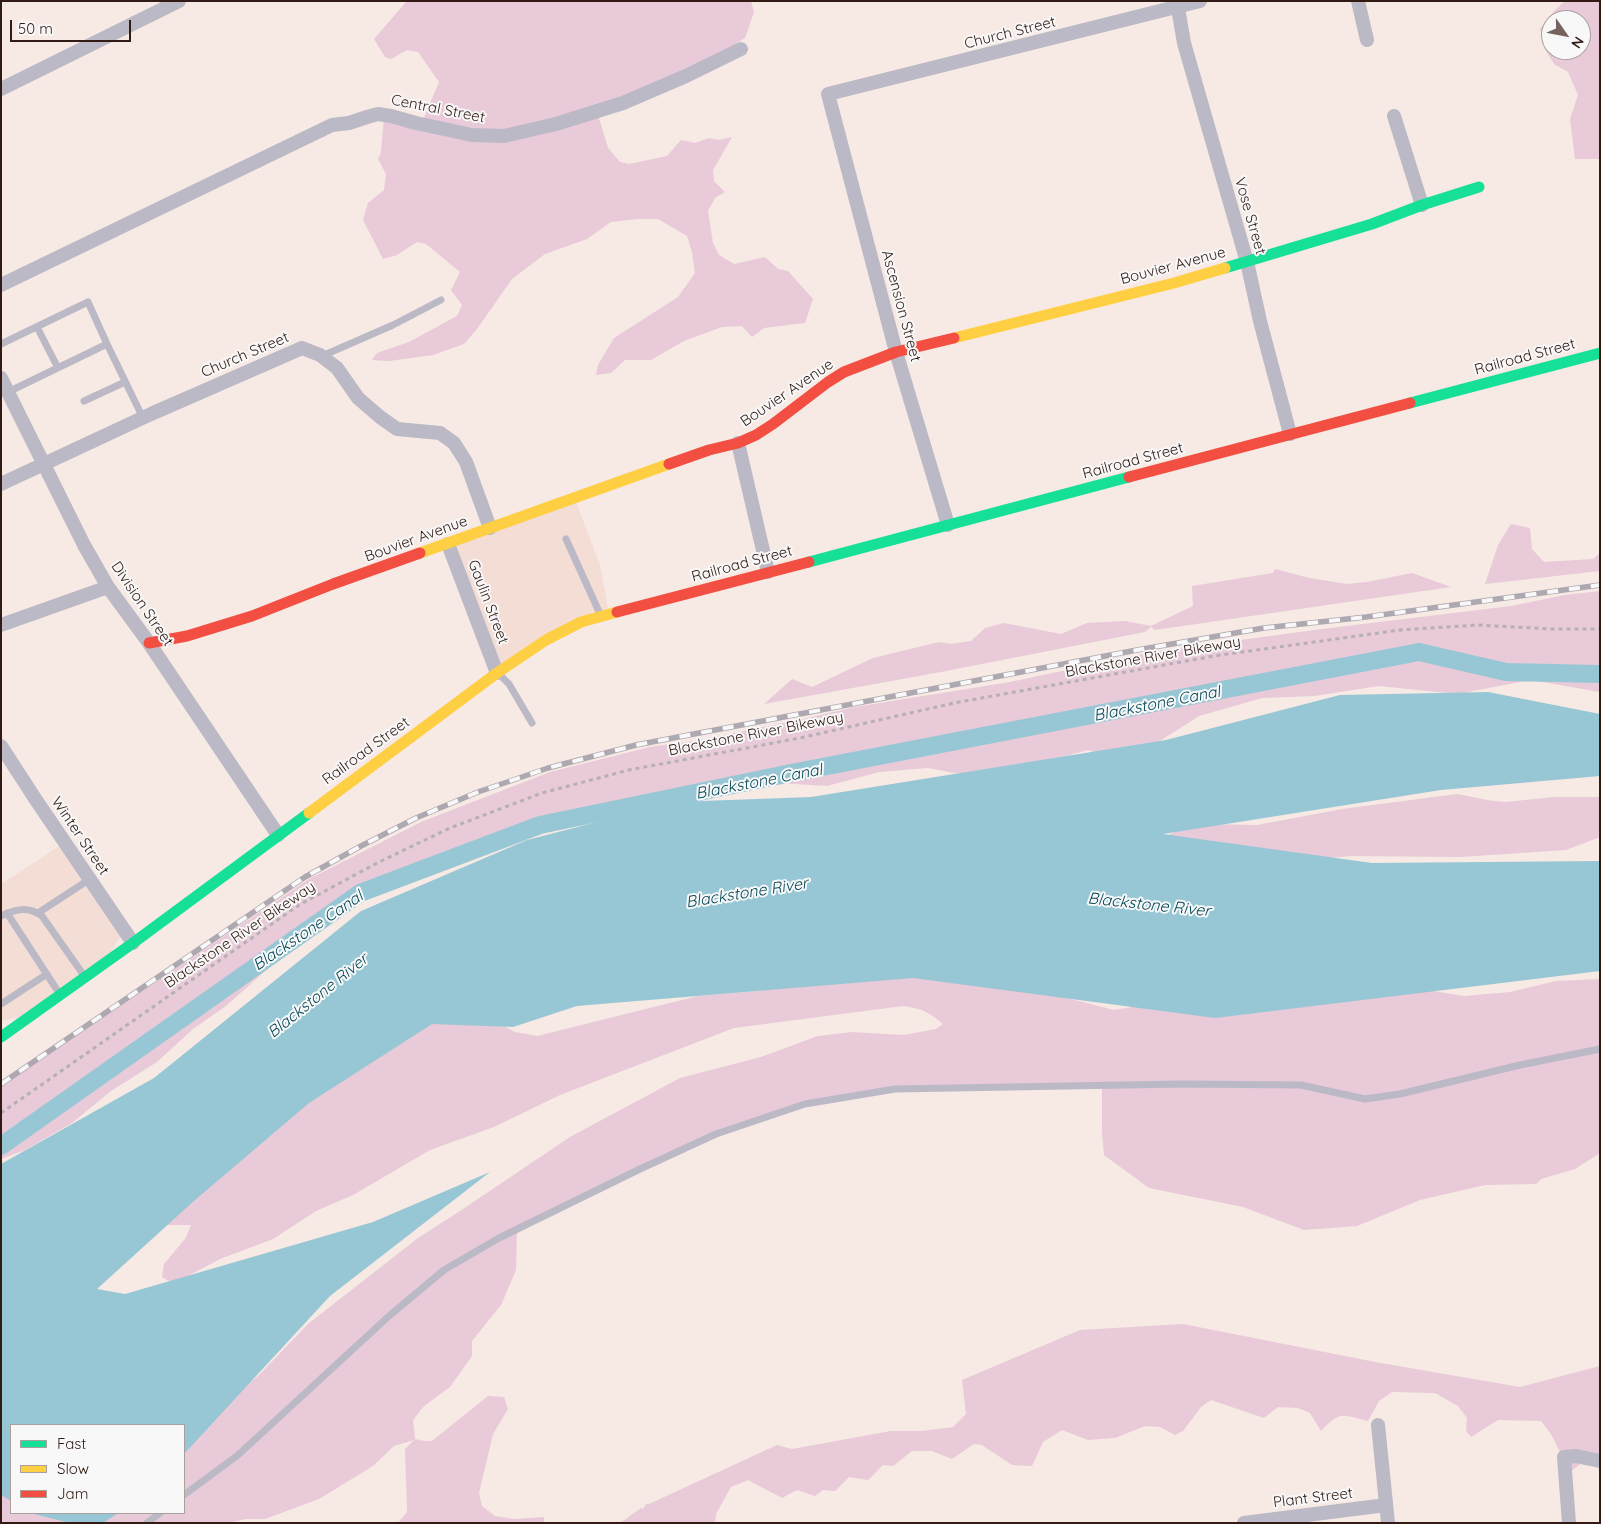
<!DOCTYPE html>
<html>
<head>
<meta charset="utf-8">
<style>
  body { margin:0 }
  #map { position:relative; width:1601px; height:1524px; overflow:hidden; background:#f7e9e4; font-family:Quicksand,sans-serif }
  canvas { display:block }
  .frame { position:absolute; inset:0; border:2px solid #321b14; pointer-events:none }
  .legend { position:absolute; left:10px; top:1424px; width:175px; height:90px; box-sizing:border-box; background:#f8f8f8; border:1px solid #a9a09d; margin:0; padding:6px 9px; list-style:none; font-size:15px; color:#321b14 }
  .legend li { display:flex; align-items:center; gap:10px; height:25px }
  .legend b { width:25px; border:1px solid #a9a09d }
  .north { position:absolute; left:1541px; top:10px; width:50px; height:50px; box-sizing:border-box; background:#f8f8f8; border:1px solid #a9a09d; border-radius:50%; rotate:123deg; font-size:14px; font-weight:700; line-height:20px; text-align:center; color:#321b14 }
  .north::after { content:''; display:block; margin:auto; width:18px; height:22px; background:#77635d; clip-path:polygon(50% 0,100% 100%,50% 72%,0 100%) }
  .scale { position:absolute; left:10px; top:20px; width:121px; height:22px; box-sizing:border-box; border:2px solid #321b14; border-top:0; padding-left:6px; font-size:15px; line-height:18px; white-space:nowrap; color:#321b14; -webkit-text-stroke:4px #f8f8f8; paint-order:stroke }
</style>
</head>
<body>
<div id="map">
<canvas width="1601" height="1524"></canvas>
<div class="frame"></div>
<ul class="legend">
<li><b style="height:6px;background:#16e098"></b>Fast</li>
<li><b style="height:6px;background:#ffcf43"></b>Slow</li>
<li><b style="height:6px;background:#f24e42"></b>Jam</li>
</ul>
<div class="north">N</div>
<div class="scale">50 m</div>
</div>
<script>
const ctx = document.querySelector('canvas').getContext('2d');
ctx.lineJoin = 'round';
function fillPath(path, color) {
  ctx.fillStyle = color;
  ctx.fill(path, 'evenodd');
}
function stroke(path, color, width, dash) {
  ctx.strokeStyle = color;
  ctx.lineWidth = width;
  ctx.lineCap = dash ? 'butt' : 'round';
  ctx.setLineDash(dash || []);
  ctx.stroke(path);
}
function drawText(font, color, halo, rows, align = 'center') {
  ctx.font = font + ' Quicksand,sans-serif';
  ctx.lineWidth = 4;
  ctx.setLineDash([]);
  ctx.textBaseline = 'middle';
  ctx.strokeStyle = halo;
  ctx.fillStyle = color;
  for (const [text, x, y, turn = 0] of rows) {
    ctx.save();
    ctx.translate(x, y);
    ctx.rotate((+turn || 0) * Math.PI / 180);
    ctx.textAlign = isNaN(turn) ? turn : align;
    if (halo) ctx.strokeText(text, 0, 0);
    ctx.fillText(text, 0, 0);
    ctx.restore();
  }
}
fillPath(new Path2D(`
  M573,494l27,71 8,43 -109,59 -49,-130z
  M64,843l59,89 -13,22 -90,63 -19,4v-137z`), '#f3ddd5');
fillPath(new Path2D(`
  M407,1h344l3,11 -9,26 -42,26 -107,44 12,40 12,14 9,2 38,-8 14,-16 14,3 14,-5 10,2 13,-3 -19,33 1,11 11,11 -10,6 -7,13 5,32 6,12 15,9 31,-7 13,12 10,2 25,28 -8,24 -41,5 -12,9 -10,-11 -20,1 -38,14 -33,19h-26l-14,13 -15,2 2,-10 16,-27 64,-41 17,-24 -3,-21 -5,-16 -29,-17h-20l-27,3 -24,17 -42,15 -33,25 -35,50 -13,15 -31,11 -44,6 -17,-1 5,-7 32,-11 48,-26 5,-11 -11,-15 9,-18 -34,-28 -9,-2 -20,13 -14,4 -20,-39 5,-17 16,-13 2,-16 -8,-15 3,-7 3,-35 39,3 16,-38 -21,-30 -11,-2 -16,9 -6,-2 -11,-18z
  M1565,1h35v158h-25l-5,-40 8,-24 -10,-23 -14,-8 -9,-15 -5,-20 15,-19zM1551,20h30v30h-30z
  M1511,524l19,4 2,21 12,13 49,-3 7,-6v18l-115,13 13,-39z
  M1275,569l34,9 38,6 20,-2 45,-9 39,14 -296,43 -4,-3 -6,5 -204,40 -177,32 28,-25 20,8 61,-29 66,-16 11,2 21,-3 14,-13 19,-5 57,11 26,-11 38,-2 26,5 42,-20 -1,-20 81,-13z
  M1600,591v101l-69,-12 -74,14 -78,-8 -65,10 -52,2 -63,18 -67,43h-16l-28,-9 -63,17 -49,10 -48,-9 -49,4 -52,14 -82,-5 -70,8 -76,17 -64,25 -56,7 -27,16 -65,22 -76,54 -85,76 -33,23 -36,33 -46,29 -39,32 -47,27 -24,9v-73l308,-207 112,-57 129,-50 100,-25 49,-7 104,-21 52,-12 155,-25 142,-30 170,-23 189,-23 54,-11z
  M1457,794l36,7 13,1 47,-5h47v40l-34,13 -106,7 -109,-1 -69,6 -119,-23 9,-6 26,-9 59,1 85,-16z
  M1026,972l45,27 43,11 54,-9 265,-10 31,5 46,-4 46,-11 44,-2v174l-25,16 -34,10 -5,5 -51,1 -65,15 -63,26 -53,4 -61,-23 -94,-19 -45,-33 -2,-23v-44l-204,1 -88,14 -91,31 -202,96 -1,40 -15,35 -29,36v15l-22,31 -26,19 -11,14 2,19 9,2h8l56,-45 16,1 4,12 -15,25 -14,59 3,13 13,10 18,3 31,-2v6h-146l9,-11 -2,-63 9,-9 -20,6 -21,20 -54,33 -54,20h-19l-18,4h-227v-44l10,7v27h173v-74l75,-64 49,-51 110,-86 42,-27 110,-74 110,-59 81,-21 57,-21 34,-4 52,3 32,-6 7,-5c-15,-13 -21,-15 -40,-18l-169,22 -174,67 -66,32 -64,23 -77,45 -37,16 -43,28 -53,20 -38,20 -11,3 -9,-5 2,-13 21,-25 6,-14h-28l28,-28 14,-6 39,-57 211,-133 60,31 22,4 161,-40 60,-5 104,-18z
  M1183,1324l192,38 145,25 80,-21v88h-6l-24,18 -19,-38 -10,-13 -43,-1 -27,17 -5,-6 1,-13 -9,-12 -23,-13 -43,-1 -13,9 -11,20c-27,-6 -27,-11 -47,10l-11,-18 -12,-5 -20,-1 -14,11 -53,-18 -10,7 -18,24 -8,4 -15,-8 -15,-1 -30,12 -27,2 -26,-10 -19,12 -11,24 -20,-1 -30,-20 -8,-1 -22,15 -20,-8h-20l-19,15 -10,-1 -15,15 -19,-3 -14,14 -12,-1 -8,6 -18,-6 -15,8 -34,-18 -17,7 -15,27 -1,9h-99l7,-2 18,-13 2,1 3,-5h3l128,-59 15,4 99,-18h31l31,-4 13,-13 -4,-34 118,-50z`), '#e8cad8');
fillPath(new Path2D(`
  M1488,692l112,22v62l-159,14 -278,44 209,29 228,-2v110l-385,47 -302,-40 -336,28 -64,21 -81,-3 -123,79 -114,97 -98,89 28,5 248,-72 117,-50 -160,124 -146,158v-29h-173v76l-10,-6v-331l153,-86 207,-167 166,-71 148,-38 136,-5 355,-57 174,-45z
  M30,1513h88l-15,10h-33z`), '#97c7d5');
stroke(new Path2D(`
  M1,1146l359,-253 180,-68 251,-52 628,-121 87,20 94,2`), '#97c7d5', 18);
stroke(new Path2D(`
  M1,1113l298,-208 80,-43 71,-34 92,-35 87,-23 171,-32 154,-35 260,-47 186,-26 77,-5 76,4h47`), '#b6b0b5', 3, [4, 4]);
stroke(new Path2D(`
  M37,327l21,41
  M1,344l87,-42 19,42
  M322,356l71,-31 48,-25
  M8,392l99,-48 36,74
  M84,401l41,-19
  M566,539l35,77
  M498,673l11,11 23,39
  M7,913l52,80
  M38,913l52,-34
  M1,916c15,-7 27,-10 41,0l43,61
  M1,1004l46,-30
  M184,1495l54,-40 151,-139 55,-46 55,-32 141,-69 76,-35 89,-30 90,-15 287,-5 119,1 64,14 35,-5 120,-29 80,-16
  M147,1523l13,-10`), '#bab9c5', 7);
stroke(new Path2D(`
  M1358,1l9,39
  M1178,8l6,35 63,219 13,59 30,113
  M1,89l178,-88
  M1394,116l28,89
  M1,285l331,-160 17,-2 18,-6 11,-3 13,2 25,7 56,12 32,1 52,-12 67,-21 63,-27 55,-27
  M1,378l83,167 24,42 41,56 129,192
  M738,443l30,129
  M1,484l150,-70 151,-66 18,7 17,13 21,30 22,19 17,12 43,4 14,10 12,19 24,66
  M948,525l-52,-173 -68,-258 372,-93
  M448,544l49,129
  M1,625l107,-38
  M1,746l35,54 97,143
  M1378,1425l10,98
  M1244,1523l142,-18
  M1569,1523l-5,-66 12,-1 24,5`), '#bab9c5', 14);
stroke(new Path2D(`
  M1225,268l147,-44 50,-19 57,-18
  M1410,403l190,-50
  M809,562l320,-85
  M1,1037l132,-94 176,-130`), '#16e098', 11);
stroke(new Path2D(`
  M954,338l220,-55 51,-15
  M420,553l249,-89
  M309,813l188,-140 49,-33 35,-18 36,-10`), '#ffcf43', 11);
stroke(new Path2D(`
  M669,464l40,-14 29,-7 18,-8 17,-11 55,-42 16,-10 52,-20 58,-14
  M1129,477l281,-74
  M617,612l192,-50
  M149,643l38,-7 65,-20 81,-32 87,-31`), '#f24e42', 11);
const rail = new Path2D(`
  M1,1084l304,-207 56,-31 55,-28 62,-26 70,-24 88,-23 501,-95 127,-22 102,-11 234,-32`);
stroke(rail, '#aea9b0', 5.5);
stroke(rail, '#f8f8f8', 4, [11]);
drawText('15px', '#321b14', '#f8f8f8', [
  ["Church Street",1010,33,-14],
  ["Central Street",438,109,11],
  ["Vose Street",1250,216,74],
  ["Bouvier Avenue",1173,266,-15],
  ["Ascension Street",901,306,75],
  ["Church Street",245,355,-23],
  ["Railroad Street",1525,357,-15],
  ["Bouvier Avenue",787,393,-34],
  ["Railroad Street",1133,461,-15],
  ["Bouvier Avenue",416,539,-20],
  ["Railroad Street",742,564,-15],
  ["Gaulin Street",488,602,69],
  ["Division Street",142,604,56],
  ["Blackstone River Bikeway",1153,657,-10],
  ["Blackstone River Bikeway",756,734,-11],
  ["Railroad Street",366,751,-36],
  ["Winter Street",80,836,56],
  ["Blackstone River Bikeway",240,935,-34],
  ["Plant Street",1313,1498,-7]
]);
drawText('italic 16px', '#024757', '#f8f8f8', [
  ["Blackstone Canal",1157,704,-11],
  ["Blackstone Canal",759,782,-11],
  ["Blackstone River",747,893,-9],
  ["Blackstone River",1149,905,6],
  ["Blackstone Canal",308,931,-34],
  ["Blackstone River",318,996,-39]
]);
</script>
</body>
</html>
